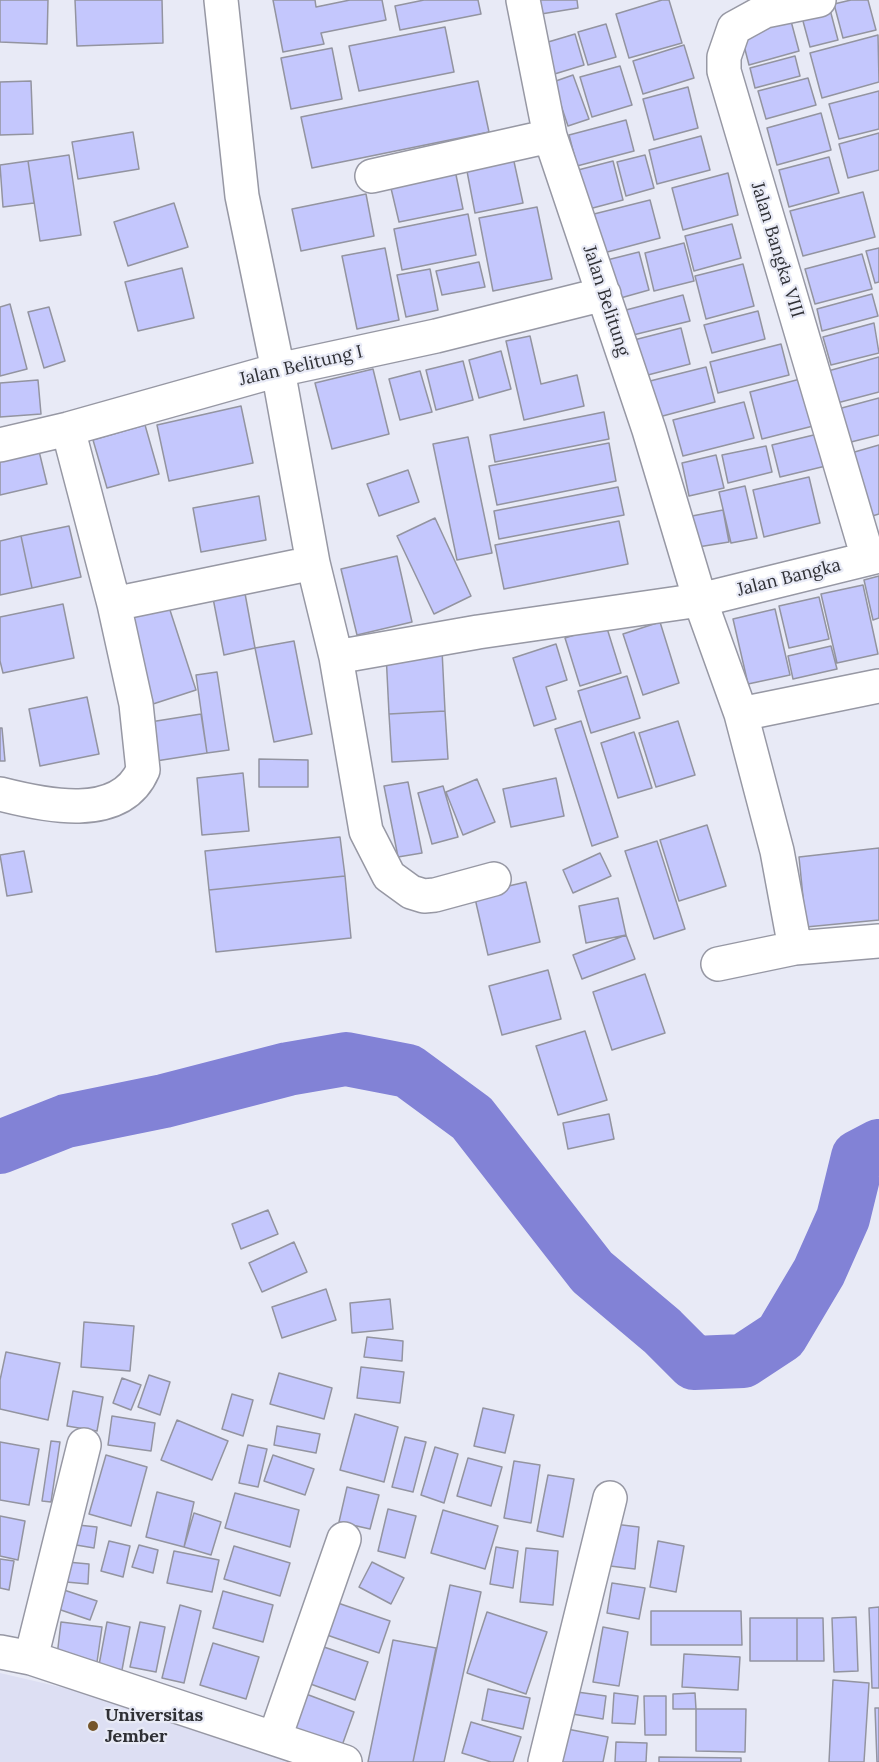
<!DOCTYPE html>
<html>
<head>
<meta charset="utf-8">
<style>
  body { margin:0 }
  canvas { display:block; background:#e8eaf6 }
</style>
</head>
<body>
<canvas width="879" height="1762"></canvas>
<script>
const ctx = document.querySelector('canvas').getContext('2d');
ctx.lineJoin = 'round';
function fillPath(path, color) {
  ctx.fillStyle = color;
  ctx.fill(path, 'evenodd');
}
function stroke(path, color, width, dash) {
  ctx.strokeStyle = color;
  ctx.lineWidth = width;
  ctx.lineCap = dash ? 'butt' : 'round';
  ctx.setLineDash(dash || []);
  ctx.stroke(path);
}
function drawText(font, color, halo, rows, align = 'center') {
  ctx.font = font + ' Lora,serif';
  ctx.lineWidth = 4.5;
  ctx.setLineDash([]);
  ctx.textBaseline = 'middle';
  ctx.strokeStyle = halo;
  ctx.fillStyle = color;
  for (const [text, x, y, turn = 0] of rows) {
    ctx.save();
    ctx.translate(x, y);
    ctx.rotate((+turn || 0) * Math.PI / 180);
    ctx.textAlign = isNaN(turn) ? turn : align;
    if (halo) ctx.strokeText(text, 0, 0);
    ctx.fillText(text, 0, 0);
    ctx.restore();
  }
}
fillPath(new Path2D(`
  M0,1673l73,17 228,72h-301z`), '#dddff3');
stroke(new Path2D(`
  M0,1147l66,-26 98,-20 124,-32 58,-10 62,12 64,47 120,154 70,59 32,32 49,-2 38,-25 38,-64 24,-54 15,-61 21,-11`), '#8282d6', 54);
const building = new Path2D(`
  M0,0h48l-1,44 -47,-2z
  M75,0h87l1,43 -86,3z
  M273,0h42l1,7 34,-7h32l4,20 -65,13 3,11 -41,8z
  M424,0h54l3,14 -81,16 -5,-24z
  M533,0h44l1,8 -43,7z
  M662,0h7l13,43 -53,15 -13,-44z
  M851,0h17l8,30 -33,8 -9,-34z
  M828,2l10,38 -28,7 -10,-37z
  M791,21l8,30 -50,14 -8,-31z
  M606,24l10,33 -28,8 -10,-33z
  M445,27l9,45 -95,19 -10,-45z
  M575,34l9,31 -36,11 -10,-31z
  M878,35l1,47 -57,16 -12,-45z
  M684,45l10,33 -51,16 -10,-33z
  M332,48l10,51 -51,10 -10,-51z
  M795,56l5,20 -45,12 -5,-20z
  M620,66l12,39 -40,12 -12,-40z
  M573,75l16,44 -21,7 -15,-44z
  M808,78l8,27 -50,14 -8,-28z
  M31,81l2,53 -33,1v-53z
  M478,81l11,51 -177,36 -11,-51z
  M688,87l10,41 -44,12 -11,-41z
  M879,91v38l-40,10 -10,-35z
  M821,113l10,37 -54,15 -10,-37z
  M626,120l8,31 -57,15 -8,-31z
  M133,132l6,37 -61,10 -6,-37z
  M879,133v37l-31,8 -9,-34z
  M701,136l9,34 -53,14 -8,-34z
  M69,155l12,80 -41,6 -12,-80z
  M645,155l9,33 -28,8 -9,-34z
  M513,157l10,46 -48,10 -9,-47z
  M829,157l10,36 -50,14 -10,-37z
  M28,161l6,42 -31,4 -3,-42z
  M613,161l10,39 -34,9 -11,-39z
  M455,170l8,39 -64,13 -9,-38z
  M728,173l10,42 -55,15 -11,-42z
  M863,192l12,45 -72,19 -13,-45z
  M366,194l8,42 -73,15 -9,-42z
  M650,200l10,38 -64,17 -10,-39z
  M174,203l14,44 -60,19 -14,-44z
  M537,207l15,72 -59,12 -14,-73z
  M468,214l8,41 -74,15 -8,-41z
  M732,224l9,34 -47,13 -9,-35z
  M684,243l10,38 -40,10 -9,-38z
  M385,248l14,72 -42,9 -15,-73z
  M879,248v34l-4,1 -9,-32z
  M639,252l10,38 -32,9 -10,-39z
  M862,254l10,35 -57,15 -10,-35z
  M479,262l6,25 -43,8 -6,-24z
  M743,264l11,42 -48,13 -11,-43z
  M182,268l12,50 -56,13 -13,-49z
  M430,269l8,41 -32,7 -9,-42z
  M872,294l6,22 -56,15 -5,-22z
  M683,295l7,26 -57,14 -7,-25z
  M10,304l17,65 -27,7v-69z
  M49,307l16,54 -21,7 -16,-56z
  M758,311l7,28 -53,14 -8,-28z
  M874,323l5,30 -48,12 -8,-28z
  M681,328l9,36 -46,12 -10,-36z
  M530,336l11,48 36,-9 7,31 -60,14 -18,-79z
  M781,344l8,31 -71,18 -8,-31z
  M501,351l10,38 -32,9 -10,-38z
  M879,357v35l-42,11 -9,-32z
  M463,361l10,39 -37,10 -10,-40z
  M706,367l9,35 -56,15 -9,-36z
  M373,369l16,65 -57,15 -17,-66z
  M420,371l12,41 -32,8 -11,-41z
  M808,377l13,47 -59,15 -12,-47z
  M38,380l3,34 -41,3v-34z
  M879,398v37l-32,8 -9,-34z
  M744,402l10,36 -71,18 -10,-36z
  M241,406l12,57 -84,18 -12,-56z
  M604,412l5,27 -114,23 -5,-27z
  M145,425l14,49 -52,14 -14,-48z
  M822,433l8,32 -50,12 -8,-32z
  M468,437l24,116 -35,7 -24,-116z
  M609,443l7,38 -119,24 -8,-39z
  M879,445v69l-10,3 -18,-64z
  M766,446l6,26 -44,11 -6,-28z
  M38,447l9,37 -47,11v-39z
  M716,455l8,33 -35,8 -7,-33z
  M408,470l11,32 -40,14 -12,-32z
  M809,477l11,46 -56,14 -11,-47z
  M745,486l12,52 -26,5 -12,-51z
  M618,487l6,28 -125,24 -5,-28z
  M259,496l7,44 -65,12 -8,-44z
  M723,510l6,32 -31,5 -6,-31z
  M435,518l36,78 -37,18 -37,-78z
  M619,521l9,43 -124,25 -9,-44z
  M69,526l12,51 -49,11 -11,-52z
  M21,536l11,52 -32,7v-54z
  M397,556l15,66 -55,13 -16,-66z
  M879,576v42l-6,2 -9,-40z
  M863,585l15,69 -41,9 -16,-69z
  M244,588l11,60 -31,7 -12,-62z
  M819,597l10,42 -40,9 -10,-42z
  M167,601l29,89 -43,14 -29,-90z
  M63,604l11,54 -71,15 -3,-12v-44z
  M775,609l15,66 -42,9 -15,-65z
  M660,622l19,61 -36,12 -20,-61z
  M606,625l15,48 -41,13 -15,-48z
  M294,641l18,93 -38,8 -19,-94z
  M556,644l11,36 -21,7 10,32 -22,7 -21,-68z
  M831,646l6,23 -44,10 -5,-23z
  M442,650l3,61 -56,3 -3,-61z
  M217,672l12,78 -22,3 -11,-78z
  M627,676l13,42 -49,15 -13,-42z
  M87,697l12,57 -59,12 -11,-57z
  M445,711l3,48 -56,3 -3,-48z
  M201,714l6,39 -51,8 -6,-39z
  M581,721l37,116 -26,9 -37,-117z
  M678,721l17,54 -39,12 -17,-54z
  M0,728h2l3,33h-5z
  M634,732l18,56 -34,10 -17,-55z
  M259,759l49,1v27h-49z
  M243,773l6,58 -47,4 -5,-57z
  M556,778l8,38 -53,11 -8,-38z
  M477,779l18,43 -32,13 -17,-43z
  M408,782l14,71 -24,4 -14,-71z
  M443,786l15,51 -26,7 -14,-51z
  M707,825l19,61 -47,15 -19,-61z
  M340,837l5,39 -136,14 -4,-39z
  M657,841l28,88 -31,10 -29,-88z
  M879,848v72l-73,7 -7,-70z
  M24,851l8,41 -25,4 -7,-41z
  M600,853l11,23 -38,17 -10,-23z
  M345,876l6,62 -135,14 -7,-62z
  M526,882l14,60 -52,13 -14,-61z
  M618,898l8,37 -40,8 -7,-37z
  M626,935l9,24 -53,20 -9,-24z
  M548,970l13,49 -59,16 -13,-49z
  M645,974l20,59 -53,17 -19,-58z
  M585,1031l22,69 -49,15 -22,-69z
  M609,1114l5,25 -46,10 -5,-26z
  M268,1210l10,24 -37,15 -9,-25z
  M294,1242l13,30 -45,20 -13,-29z
  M326,1289l10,31 -54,18 -10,-31z
  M390,1299l3,30 -41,4 -2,-30z
  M84,1322l50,4 -4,45 -49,-4z
  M367,1337l36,4 -1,20 -38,-4z
  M6,1352l54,11 -12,57 -48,-11v-29z
  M361,1367l43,5 -4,31 -43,-5z
  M279,1373l53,15 -8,31 -54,-15z
  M149,1375l21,7 -10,33 -22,-8z
  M122,1378l19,7 -10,25 -18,-7z
  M73,1391l30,6 -6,34 -30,-5z
  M232,1394l21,6 -10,36 -21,-7z
  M483,1408l31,7 -9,38 -31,-7z
  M355,1414l43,13 -14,55 -44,-12z
  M112,1416l43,7 -4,28 -43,-6z
  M177,1420l51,21 -16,39 -51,-20z
  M277,1426l43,8 -4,19 -42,-8z
  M405,1437l21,5 -13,50 -21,-5z
  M51,1441l9,1 -9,60 -9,-1z
  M0,1442l39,7 -10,56 -29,-5z
  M248,1445l19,4 -9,38 -19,-4z
  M435,1447l23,7 -14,49 -23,-8z
  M106,1455l41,12 -16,59 -42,-12z
  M273,1455l41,14 -9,26 -41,-14z
  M468,1458l34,9 -11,39 -34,-10z
  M514,1461l26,4 -9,58 -27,-5z
  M548,1475l26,4 -11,58 -26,-6z
  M347,1487l32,8 -9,34 -31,-7z
  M157,1492l37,10 -10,45 -38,-10z
  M235,1493l64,17 -9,37 -65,-19z
  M388,1509l28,7 -11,42 -27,-7z
  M443,1510l55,16 -13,43 -54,-16z
  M194,1513l27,9 -10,33 -27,-8z
  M0,1516l25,5 -7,39 -18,-4z
  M614,1524l25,3 -4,42 -25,-3z
  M78,1525l19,2 -3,21 -18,-3z
  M109,1541l21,5 -7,31 -22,-6z
  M658,1541l26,5 -8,46 -26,-5z
  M139,1545l19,5 -5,23 -21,-6z
  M234,1546l56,17 -10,33 -56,-17z
  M496,1547l22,4 -5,37 -23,-4z
  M526,1548l32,3 -5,54 -33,-3z
  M174,1551l45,9 -7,32 -45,-9z
  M0,1559l14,2 -5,29 -9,-2z
  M67,1562l22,2 -1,20 -22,-2z
  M372,1562l32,16 -13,26 -32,-17z
  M612,1583l33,5 -6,31 -32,-6z
  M450,1585l31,7 -37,170h-31z
  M64,1590l33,11 -7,19 -32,-11z
  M223,1591l50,14 -10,37 -50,-14z
  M335,1602l55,19 -11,32 -55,-19z
  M180,1605l21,6 -17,72 -22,-5z
  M879,1607v81h-7l-3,-80z
  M651,1611h90l1,34h-91z
  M487,1612l60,20 -21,62 -59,-21z
  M856,1617l2,54 -24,1 -2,-54z
  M750,1618h47v43h-47z
  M797,1618h26l1,43h-27z
  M61,1622l41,5 -5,35 -40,-6z
  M107,1622l23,5 -8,43 -23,-5z
  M140,1622l25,5 -9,45 -26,-5z
  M603,1627l25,5 -9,54 -26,-4z
  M393,1640l43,8 -23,114h-45z
  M213,1643l46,14 -13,42 -46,-14z
  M318,1645l50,17 -13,38 -50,-18z
  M684,1654l56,3 -2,33 -56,-3z
  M833,1680l36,3 -5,79h-35z
  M488,1689l42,9 -7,31 -41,-9z
  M298,1691l56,21 -15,42 -57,-20z
  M570,1691l36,5 -3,23 -37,-6z
  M614,1693l24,3 -3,28 -23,-1z
  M695,1693l1,16h-23v-15z
  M644,1696h22v39h-21z
  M875,1708h4v54h-2z
  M696,1709h50l-1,43 -49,-1z
  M471,1722l50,15 -8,25h-22l-29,-9z
  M557,1727l51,10 -5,25h-53z
  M616,1742l31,1 -1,19h-31z
  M659,1757l82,1v4h-82z`);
fillPath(building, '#c4c7fd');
stroke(building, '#9394a0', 1.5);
const minor = new Path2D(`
  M221,0l21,196 36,174 35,193 23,94 30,174 23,45 22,16 13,4 11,-1 59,-16
  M523,0l27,136 99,294 51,170 41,114 36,137 18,97
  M819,0l-54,11 -31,17 -10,29v14l144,487
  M372,176l178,-40
  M0,445l68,-16 210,-59 158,-34 168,-42
  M114,604l199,-41
  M336,657l142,-25 222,-32 179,-44
  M741,714l138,-28
  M0,794c43,11 120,29 143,-24l-7,-66 -22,-100 -46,-175
  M718,964l77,-16 84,-7
  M0,1652l31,6 314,104
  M31,1658l53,-213
  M275,1737l69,-198
  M545,1762l65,-264`);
stroke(minor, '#9798a4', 36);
stroke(minor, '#fff', 33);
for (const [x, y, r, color] of [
  [93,1726,6,"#75562b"]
]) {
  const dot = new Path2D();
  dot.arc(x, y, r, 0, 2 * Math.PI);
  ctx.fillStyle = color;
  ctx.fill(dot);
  stroke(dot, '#e8eaf6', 2);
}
drawText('18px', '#2f3035', '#e8eaf6', [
  ["Jalan Bangka VIII",777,250,73],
  ["Jalan Belitung",606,301,72],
  ["Jalan Belitung I",301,366,-13],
  ["Jalan Bangka",789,578,-14]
]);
drawText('bold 18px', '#2f3035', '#e8eaf6', [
  ["Universitas",105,1716],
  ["Jember",105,1737]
], 'left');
</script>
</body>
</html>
